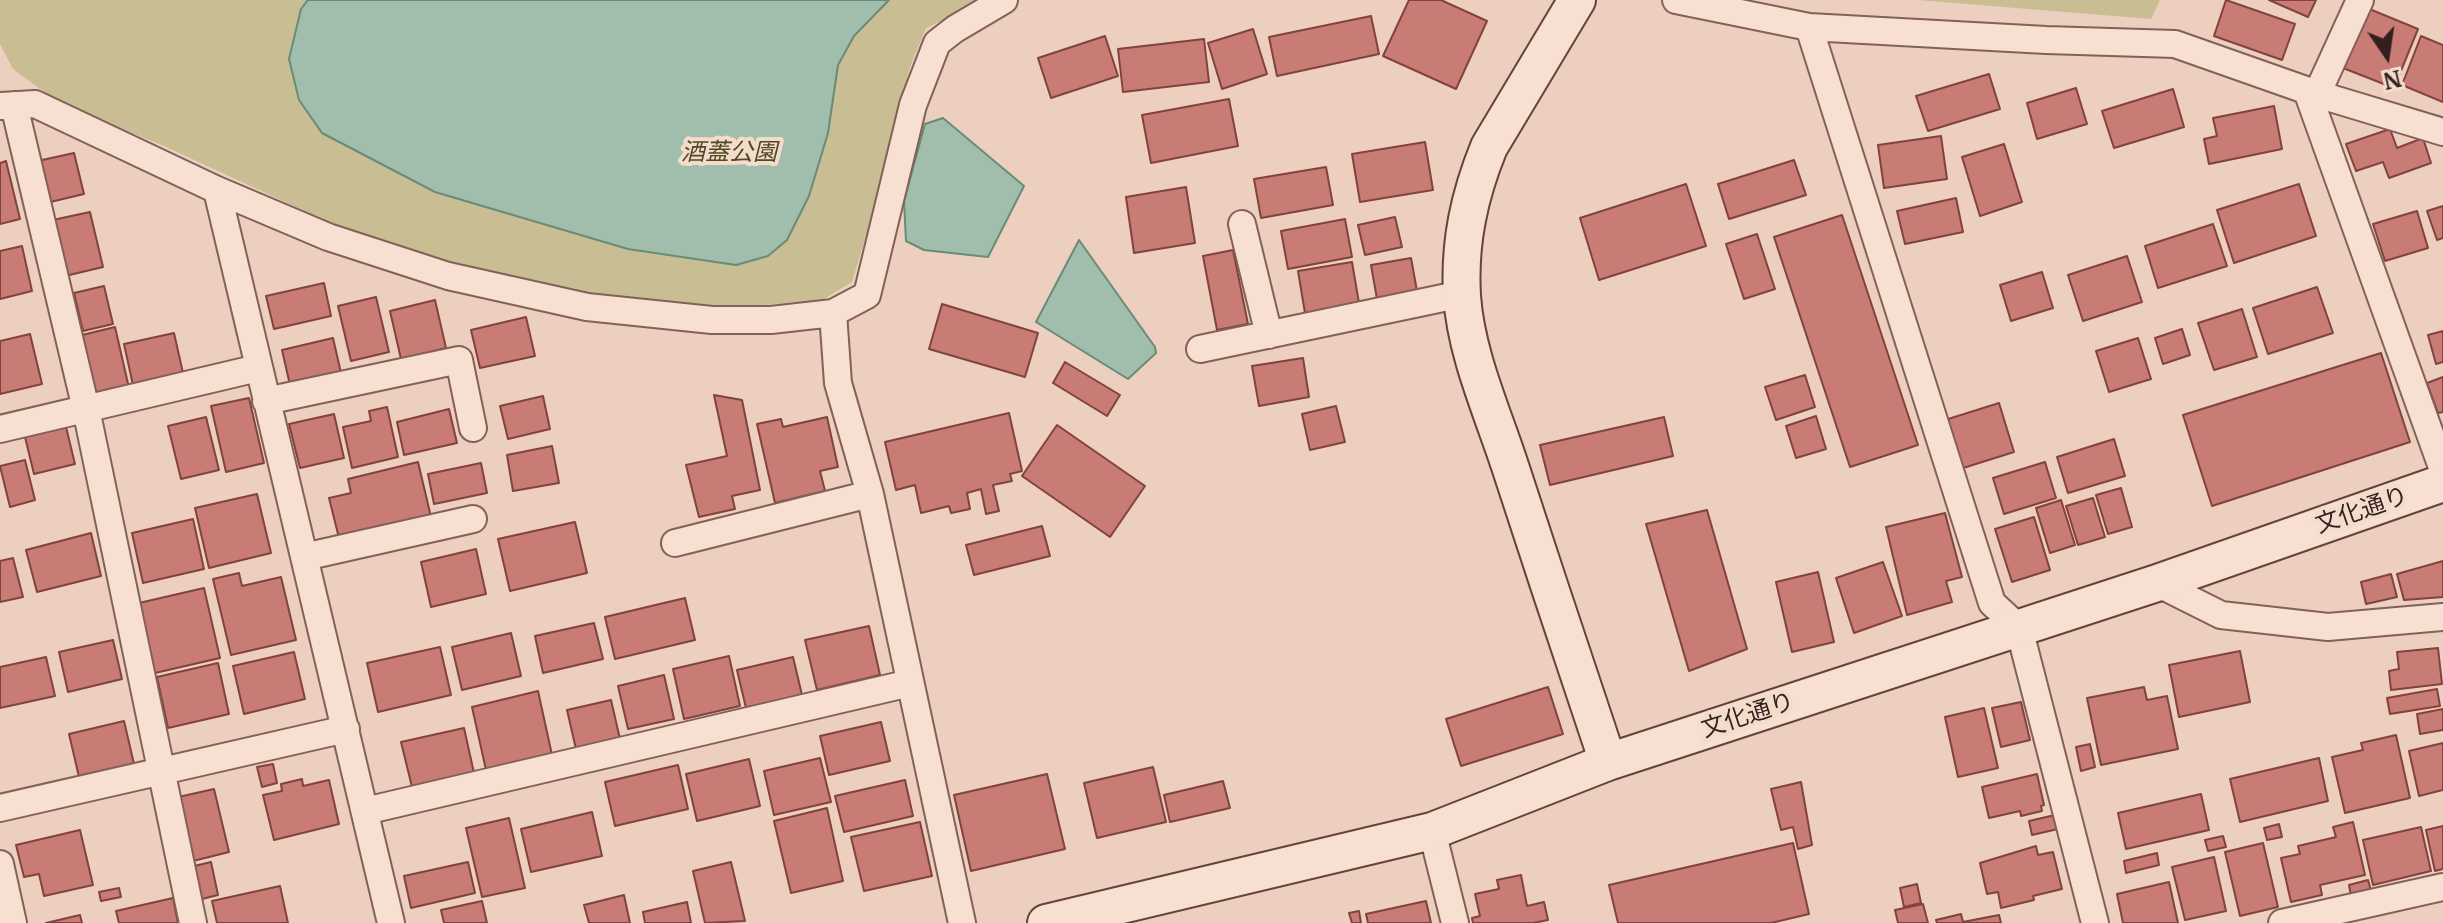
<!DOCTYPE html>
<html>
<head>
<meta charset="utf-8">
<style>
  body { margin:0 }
  #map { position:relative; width:2443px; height:923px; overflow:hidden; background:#eccfbe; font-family:Merriweather,serif }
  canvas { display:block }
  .north { position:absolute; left:2347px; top:16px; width:80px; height:80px; -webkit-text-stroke:6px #f4dccd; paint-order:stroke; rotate:167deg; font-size:22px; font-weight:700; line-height:32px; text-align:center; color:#331f1c }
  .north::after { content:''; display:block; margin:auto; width:28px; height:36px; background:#331f1c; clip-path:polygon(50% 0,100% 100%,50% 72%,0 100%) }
</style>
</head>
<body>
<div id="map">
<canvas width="2443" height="923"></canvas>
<div class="north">N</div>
</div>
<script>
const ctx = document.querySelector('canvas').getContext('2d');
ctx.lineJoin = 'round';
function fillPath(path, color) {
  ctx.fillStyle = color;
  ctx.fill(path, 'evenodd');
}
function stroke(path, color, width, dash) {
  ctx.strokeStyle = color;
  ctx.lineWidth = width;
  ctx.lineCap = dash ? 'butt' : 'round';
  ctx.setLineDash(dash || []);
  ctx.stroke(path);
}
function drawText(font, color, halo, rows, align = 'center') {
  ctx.font = font + ' Merriweather,"Noto Sans JP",serif';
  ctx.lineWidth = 8;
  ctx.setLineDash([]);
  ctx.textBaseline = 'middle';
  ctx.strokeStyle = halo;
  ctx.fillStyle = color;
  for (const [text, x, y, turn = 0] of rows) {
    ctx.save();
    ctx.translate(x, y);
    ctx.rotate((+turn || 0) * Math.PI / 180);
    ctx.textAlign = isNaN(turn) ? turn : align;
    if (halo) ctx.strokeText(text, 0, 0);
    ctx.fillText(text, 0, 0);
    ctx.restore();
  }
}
fillPath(new Path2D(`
  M0,0h986l-60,28 -16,39 -33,132 -25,83 -30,18 -94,8 -146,-15 -145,-34 -96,-31 -179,-83 -99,-39 -50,-37 -13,-25z
  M1918,0h242l-9,19z`), '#c9bd93');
const water = new Path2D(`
  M308,0h581l-35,36 -16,29 -10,68 -19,63 -22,44 -19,16 -32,9 -108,-16 -193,-57 -113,-59 -23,-33 -10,-41 12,-50z
  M943,118l81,68 -36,71 -64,-7 -18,-9 -2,-40 21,-77z
  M1079,240l76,107 1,6 -28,26 -92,-57z`);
fillPath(water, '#a1beac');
stroke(water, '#698b77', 2);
const building = new Path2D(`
  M1409,0h32l46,21 -31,68 -73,-33z
  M2226,0l69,24 -13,36 -68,-24z
  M2269,0h47l-8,17z
  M2367,8l51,21 -24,59 -51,-20z
  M1371,16l8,38 -102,22 -8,-39z
  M1253,29l14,45 -45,15 -14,-46z
  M1105,36l13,40 -67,22 -13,-40z
  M2421,36l22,9v57l-41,-17z
  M1204,39l5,43 -86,10 -5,-43z
  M1989,74l11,35 -72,22 -12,-35z
  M2076,88l11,36 -50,15 -10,-36z
  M2173,89l11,38 -70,21 -12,-37z
  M1229,99l9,47 -87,17 -9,-48z
  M2274,106l8,43 -73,15 -5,-25 13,-3 -4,-18z
  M2390,129l7,19 26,-10 8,25 -42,15 -6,-16 -27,9 -10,-27z
  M1941,136l6,43 -63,9 -6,-43z
  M1425,142l8,48 -73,12 -8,-48z
  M2004,144l18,58 -42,14 -18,-59z
  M74,153l10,41 -42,10 -9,-42z
  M1794,160l12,35 -77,24 -11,-35z
  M6,161l14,58 -20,5v-61z
  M1326,167l7,38 -72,13 -7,-39z
  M1686,184l20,62 -107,34 -19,-62z
  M2299,184l17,52 -82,27 -17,-53z
  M1186,187l9,56 -61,10 -8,-56z
  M1956,198l7,34 -58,12 -8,-33z
  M2443,206v32l-6,2 -10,-29z
  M2417,211l11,37 -43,13 -12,-37z
  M90,212l13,55 -42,10 -13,-56z
  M1842,215l76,230 -68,22 -76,-230z
  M1395,217l7,30 -37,8 -7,-30z
  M1345,219l7,38 -64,12 -7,-38z
  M2213,224l14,42 -69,22 -13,-42z
  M1757,234l18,55 -31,10 -18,-55z
  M22,246l10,45 -32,8v-48z
  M1233,250l15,74 -31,6 -14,-74z
  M2127,256l15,46 -59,19 -15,-46z
  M1411,258l6,33 -40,8 -6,-34z
  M1352,262l7,41 -54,10 -7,-42z
  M2042,272l11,36 -42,13 -11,-36z
  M324,283l7,33 -57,13 -8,-33z
  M104,286l9,38 -30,7 -9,-38z
  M2317,287l16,46 -65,21 -15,-46z
  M376,297l13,55 -38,9 -13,-55z
  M435,300l11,48 -45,11 -11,-48z
  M942,304l96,29 -13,44 -96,-28z
  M2242,309l15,48 -43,13 -16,-47z
  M526,317l9,39 -55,12 -9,-38z
  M115,327l14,61 -37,8 -14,-60z
  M2182,329l8,26 -27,9 -8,-26z
  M2443,331v31l-7,2 -8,-29z
  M174,333l9,40 -50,12 -9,-41z
  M30,334l12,50 -42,10v-53z
  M333,338l8,35 -51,12 -8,-35z
  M2138,338l13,41 -42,13 -13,-41z
  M2381,353l29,89 -198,64 -29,-91z
  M1303,358l6,39 -50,9 -7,-40z
  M1065,362l55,33 -13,21 -54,-33z
  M1805,375l10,32 -39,13 -11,-33z
  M2443,377v35l-5,1 -11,-30z
  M714,395l28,5 18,90 -28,6 3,13 -36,8 -13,-52 41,-9z
  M543,396l7,33 -42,10 -8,-33z
  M249,398l15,65 -38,9 -15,-66z
  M1999,403l15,49 -54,17 -15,-49z
  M1336,406l9,36 -35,8 -8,-36z
  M387,407l11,50 -46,11 -9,-41 28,-6 -2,-10z
  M449,409l8,34 -53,12 -7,-33z
  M1009,413l13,58 -12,3 2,7 -19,4 6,26 -13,3 -5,-25 -14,4 3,16 -19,4 -2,-7 -28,7 -6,-28 -19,5 -11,-48z
  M334,414l10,44 -44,10 -11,-44z
  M1816,416l10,33 -30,9 -10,-32z
  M206,417l13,53 -38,9 -13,-53z
  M827,417l11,50 -18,4 5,20 -50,12 -18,-79 24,-5 2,8z
  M1664,417l9,39 -123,29 -10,-40z
  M1057,425l88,61 -35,51 -88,-61z
  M66,427l9,37 -41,10 -9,-37z
  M2114,439l11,37 -57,17 -11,-36z
  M552,446l7,37 -46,8 -6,-36z
  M25,460l10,40 -25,7 -10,-41z
  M418,462l13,55 -92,21 -10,-40 22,-5 -3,-14z
  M2045,462l11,36 -52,16 -11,-36z
  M481,463l6,30 -53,11 -6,-30z
  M2121,488l11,39 -24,7 -12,-39z
  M257,494l14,59 -62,15 -14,-60z
  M2093,498l12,39 -27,8 -12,-39z
  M2061,500l14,45 -25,8 -14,-45z
  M1707,510l40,139 -58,22 -43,-147z
  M1945,513l17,64 -16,4 6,21 -45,13 -21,-88z
  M2034,517l16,53 -38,12 -17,-53z
  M193,519l11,50 -61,14 -11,-50z
  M575,522l12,51 -77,18 -12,-52z
  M1042,526l8,30 -76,19 -8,-30z
  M91,533l10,43 -64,16 -11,-42z
  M476,549l10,45 -55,13 -10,-45z
  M13,558l10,39 -23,5v-41z
  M2443,561v36l-39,3 -7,-26z
  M1883,562l19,54 -48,17 -18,-55z
  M1818,572l16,70 -42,10 -16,-70z
  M239,573l3,13 39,-9 15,63 -65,15 -18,-76z
  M2391,574l6,23 -31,7 -5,-22z
  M204,588l16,70 -65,15 -16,-70z
  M685,598l10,42 -80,19 -10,-42z
  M594,623l9,36 -60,14 -8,-37z
  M869,626l11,49 -63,15 -12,-50z
  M511,633l10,43 -59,14 -10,-43z
  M113,640l9,39 -54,13 -9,-40z
  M440,647l11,48 -73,17 -11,-49z
  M2438,648l4,36 -51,6 -2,-19 10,-2 -2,-17z
  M2240,651l10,51 -71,15 -10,-52z
  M294,652l11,47 -61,15 -11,-48z
  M729,656l11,50 -56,13 -11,-50z
  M46,657l9,39 -55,12v-41z
  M793,657l9,38 -56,13 -9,-38z
  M218,663l11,51 -61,14 -11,-51z
  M664,675l10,44 -46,10 -10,-43z
  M1548,687l15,47 -102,32 -15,-47z
  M2144,687l3,13 20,-4 11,53 -77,16 -14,-67z
  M2437,689l3,17 -50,8 -3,-16z
  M538,691l14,64 -66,15 -14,-63z
  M611,700l9,39 -44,10 -9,-39z
  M2021,702l9,38 -29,7 -9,-39z
  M1984,708l14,60 -40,9 -13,-60z
  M2443,709v21l-23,4 -3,-20z
  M124,721l10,43 -55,13 -10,-43z
  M881,722l9,39 -61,14 -9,-39z
  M464,728l10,45 -62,14 -11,-45z
  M2396,735l14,63 -65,15 -13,-56 31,-7 -2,-7z
  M2443,743v47l-24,6 -10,-45z
  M2090,744l5,23 -14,4 -5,-24z
  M820,758l11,44 -57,13 -10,-44z
  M2319,758l9,43 -88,21 -10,-43z
  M749,759l11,47 -63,15 -11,-47z
  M273,764l4,19 -15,4 -5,-20z
  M678,765l10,44 -73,17 -10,-44z
  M1153,767l13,55 -69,16 -13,-55z
  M1047,774l18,75 -94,22 -17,-76z
  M2037,774l7,31 -3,1 1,5 -21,5 -1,-5 -31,7 -7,-31z
  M302,779l1,7 26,-6 10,44 -65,16 -11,-45 19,-4 -1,-7z
  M905,780l8,36 -69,16 -9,-36z
  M1223,781l7,27 -60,14 -6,-27z
  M1801,782l11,63 -14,4 -5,-22 -12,3 -10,-41z
  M214,789l15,63 -40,10 -15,-64z
  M2201,794l8,36 -83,19 -8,-36z
  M827,808l16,73 -52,12 -17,-72z
  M592,812l10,44 -71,16 -10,-43z
  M2055,815l3,14 -26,6 -3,-14z
  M509,818l16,70 -43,9 -16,-69z
  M920,822l12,54 -68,15 -13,-54z
  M2353,822l12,53 -45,10 2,10 -31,7 -10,-44 19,-4 -2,-8 38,-9 -3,-10z
  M2279,824l3,13 -15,3 -3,-12z
  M2443,826v43l-8,2 -9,-41z
  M2421,827l10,44 -58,14 -10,-45z
  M80,830l13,55 -49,11 -5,-22 -15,3 -8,-32z
  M2223,836l3,11 -18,4 -3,-11z
  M1793,843l16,71 -38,9h-153l-9,-38z
  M2263,843l15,64 -38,9 -15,-64z
  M2036,846l2,9 15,-3 9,37 -29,7 1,4 -33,8 -3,-16 -11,2 -7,-31z
  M2157,853l2,12 -33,8 -2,-12z
  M2214,857l12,54 -41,9 -13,-53z
  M211,862l7,33 -20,5 -8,-33z
  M468,862l7,31 -64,15 -7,-32z
  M731,862l14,59 -40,2 -12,-52z
  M1521,875l6,31 17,-4 4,18 -15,3h-60l-1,-5 8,-2 -5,-22 24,-5 -2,-9z
  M2368,880l3,11 -20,5 -2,-11z
  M2169,882l9,41h-55l-6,-29z
  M1917,884l4,19 -17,4 -4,-19z
  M280,886l8,37h-71l-5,-22z
  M119,888l2,9 -20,4 -2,-9z
  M624,895l6,28h-41l-5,-18z
  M173,898l5,25h-59l-3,-12z
  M482,901l5,22h-43l-3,-13z
  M1426,901l5,22h-63l-2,-9z
  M687,902l4,21h-46l-2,-11z
  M1923,904l5,19h-30l-3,-13z
  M1359,911l2,12h-9l-3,-10z
  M1961,914l2,8 36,-7 2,8h-64l-1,-3z
  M80,915l2,8h-36z`);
fillPath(building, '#c97c75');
stroke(building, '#82423e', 2);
const street = new Path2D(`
  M1676,0l133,27 237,13 129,4 142,50 126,38
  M1809,27l183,576 27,25 76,295
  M2307,91l136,379
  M2317,94l43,-94
  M14,105l72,304 107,514
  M0,106l35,-2 182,86 111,47 120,39 139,31 125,13h59l62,-7 5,70 32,111 92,429
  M217,190l174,733
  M1242,224l27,111
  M833,313l34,-18 46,-190 24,-62 18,-14 49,-29
  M1200,349l262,-55
  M266,401l193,-41 14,68
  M0,429l258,-61
  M675,543l195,-49
  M304,557l169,-38
  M2157,583l64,32 107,12 115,-10
  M0,808l346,-79
  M365,811l545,-128
  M1432,831l23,92
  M0,864l13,59
  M2282,923l161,-36`);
const secondary = new Path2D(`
  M1577,0l-88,147c-20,49 -30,96 -27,149 4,58 30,115 48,170 32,99 65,197 98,296
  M1046,923l386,-92 176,-69 549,-179 286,-100`);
stroke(street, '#836058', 30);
stroke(secondary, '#65423b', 40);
stroke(street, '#f7dfd1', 26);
stroke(secondary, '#f7dfd1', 36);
drawText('italic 24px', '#4f4b23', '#f4dccd', [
  ["酒蓋公園",729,153]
]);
drawText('24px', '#331f1c', '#f4dccd', [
  ["文化通り",2362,511,-19],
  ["文化通り",1748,716,-18]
]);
</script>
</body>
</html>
